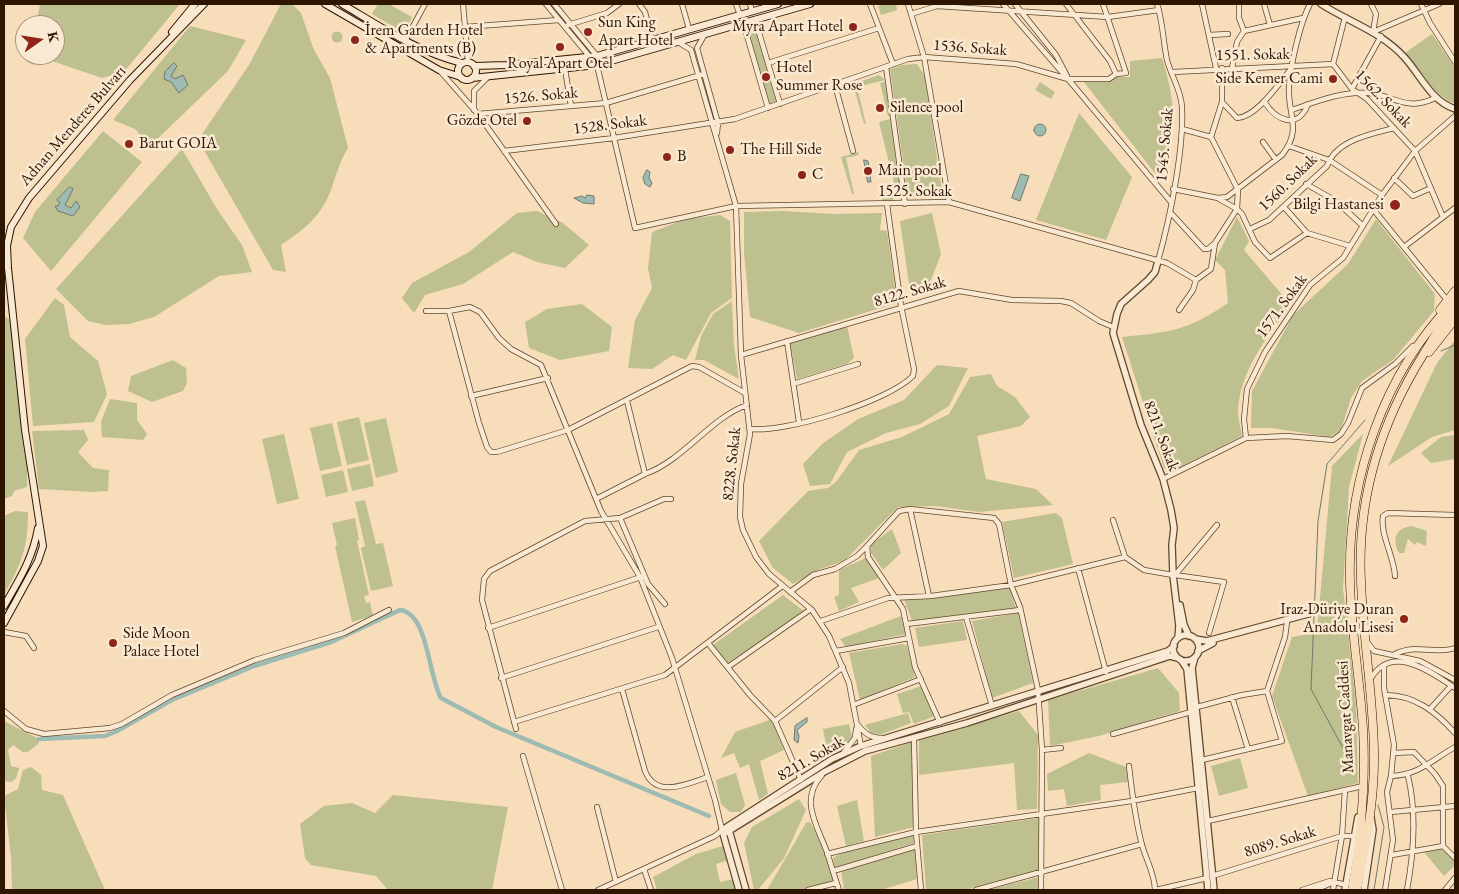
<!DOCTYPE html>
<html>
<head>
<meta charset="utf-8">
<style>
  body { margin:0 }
  #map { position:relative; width:1459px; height:894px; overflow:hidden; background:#f7ddba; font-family:"EB Garamond",serif }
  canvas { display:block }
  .frame { position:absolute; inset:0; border:5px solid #2d1500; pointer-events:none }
  .north { position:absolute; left:15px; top:15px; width:50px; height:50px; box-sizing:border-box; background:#fae9d2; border:1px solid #a8947e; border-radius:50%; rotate:77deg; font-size:14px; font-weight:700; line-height:20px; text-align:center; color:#2d1500 }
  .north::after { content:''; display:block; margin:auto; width:18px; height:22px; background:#8f2418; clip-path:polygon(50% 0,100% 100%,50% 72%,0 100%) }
</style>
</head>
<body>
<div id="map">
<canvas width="1459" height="894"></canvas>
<div class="frame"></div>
<div class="north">K</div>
</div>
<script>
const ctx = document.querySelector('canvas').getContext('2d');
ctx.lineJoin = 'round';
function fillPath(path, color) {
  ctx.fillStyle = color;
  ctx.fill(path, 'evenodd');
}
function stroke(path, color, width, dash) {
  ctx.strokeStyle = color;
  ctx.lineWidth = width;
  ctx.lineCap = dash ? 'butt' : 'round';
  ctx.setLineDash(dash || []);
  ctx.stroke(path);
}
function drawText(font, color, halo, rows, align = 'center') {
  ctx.font = font + ' "EB Garamond",serif';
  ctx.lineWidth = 5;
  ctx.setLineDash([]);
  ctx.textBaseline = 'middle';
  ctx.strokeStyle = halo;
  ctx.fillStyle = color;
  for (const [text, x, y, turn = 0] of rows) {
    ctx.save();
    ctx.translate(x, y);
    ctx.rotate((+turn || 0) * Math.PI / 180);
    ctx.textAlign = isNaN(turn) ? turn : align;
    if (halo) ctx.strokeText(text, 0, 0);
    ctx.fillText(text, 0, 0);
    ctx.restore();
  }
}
fillPath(new Path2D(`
  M40,4h140l-56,68 -22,6 -68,-23h21v-30h-19z
  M281,4h11l9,9 13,37 16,28 18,70c-8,13 -11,25 -16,39 -10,29 -27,42 -51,58l5,27 -13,-2 -75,-130 51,-75z
  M378,4h15l-1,2 20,11 -5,11 -6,3 -29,-17z
  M885,4h11l1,6 -16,5 -3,-9z
  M755,25l22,76 -8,3 -22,-76z
  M190,26l56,14 -18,31 -78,75 -15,-17 -22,-9z
  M331.5 37a5.5 5.5 0 1 1 11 0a5.5 5.5 0 1 1-11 0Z
  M1432,34l23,34v36c-22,-10 -36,-32 -50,-51z
  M1162,58c16,51 12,68 1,118h-6l-73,-94 9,-5h37v-16z
  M917,64l8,12 17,115 -7,4 -27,3 -18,-129 12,-4z
  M879,75l6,5 -28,7 9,37h-2l-11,-40z
  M885,82l5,34h-2l-8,-33z
  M1040,82l15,10 -4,7 -16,-9z
  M1079,113l53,64 -26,63 -70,-20z
  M890,119l10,70 -7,11h-11l-1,-6 15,-3 -17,-69z
  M103,131l39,31 -91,109 -28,-33 12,-26z
  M182,149l35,60 25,36 10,27 -33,4 -65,41 -25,7 -23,1 -18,-4 -32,-32z
  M858,152l1,3 -13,3 8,36h-2l-11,-37z
  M537,211l26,12 26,22 -24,23 -28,-6 -24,-10 -50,32 -38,11 -11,18 -12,-15 10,-15 57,-31 48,-39z
  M783,211l50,3 49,-1 -2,17 7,1 10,72 -98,30 -49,-16 -6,-64v-41z
  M932,213l9,41 -13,34 -18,3 -10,-70z
  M720,215l10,6 2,77 -21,15 -25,47 -13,-5 -21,14 -24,-1 7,-48 17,-32 -4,-20 4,-36 34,-13z
  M1237,217l12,24 -5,9 46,54c-22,33 -51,67 -52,108 0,8 3,16 4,24l-70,35 -8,-3 -42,-131c49,-5 65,-6 106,-34l-3,-33 -10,-10z
  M1376,219l59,75 -1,17 -41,49 -31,21 -11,17 -10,32 -11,7 -58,-9h-21l1,-37 41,-76 55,-51z
  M55,298l9,7 6,32 28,24 9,33 -13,28 -61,4 -8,-87z
  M732,301l2,44 5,34 -35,-19h-9l6,-24 12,-22z
  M582,304l30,23 -3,24 -49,9 -31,-12 -4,-26 22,-13z
  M4,316l8,5 15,141v25l-13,4 -2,5 -8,3z
  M847,326l7,32 -7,6 -50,15 -7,-37z
  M1455,340v90l-23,7 -44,29 49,-103z
  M173,360l13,8 1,15 -4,8 -31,11 -24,-11 3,-15z
  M937,365l31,3 -19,38 -29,18 -34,9 -39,19 -17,32 -20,2 -7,-22 19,-20 36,-25 46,-19z
  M991,374l6,12 18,11 15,20 -9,9 -44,10 9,43 50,10 17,16 -74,7 -43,-6 -38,1 -54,54 -24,8 -27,15 -20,-16 -14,-27 49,-50 20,-3 8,-6 23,-32 43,-13 47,-23 21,-37z
  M110,399l27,4v17l10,14 -4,6 -41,-3 -1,-15z
  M359,417l10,43 -22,5 -10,-43z
  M386,418l12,54 -22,6 -12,-55z
  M332,423l10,43 -22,5 -10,-43z
  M84,430l4,10 -10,12 15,16 16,2 -1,21 -16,1 -53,-3 -7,-58z
  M284,434l15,65 -22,5 -15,-65z
  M1363,434l-14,53 -6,101 13,114 2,81 -50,13 -36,-100 20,-59 18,-3 8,-14 14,-154z
  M1455,435v24l-24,4 -10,-10 20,-16z
  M370,464l4,22 -22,5 -5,-22z
  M343,470l5,22 -22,5 -5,-22z
  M365,500l11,44 7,-1 10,43 -22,5 -10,-43 4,-2 -10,-44z
  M15,511l13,1c0,37 -7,52 -24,83v-79z
  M1056,513l6,5 11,46 -59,14 -12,-56z
  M355,518l4,22 -2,1 12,54 -5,1 2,7 4,-1 3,14 -21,6 -17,-76 2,-1 -5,-22z
  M1412,526l15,5 -1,15 -9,-4 -2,3 -7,-6 -4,14h-5c-7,-13 -4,-25 13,-27z
  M892,529l9,24 -18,17 -12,-17 -1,-8z
  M866,558l13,20 -28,10 8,14 -20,9 -5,-14 5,-2v-25z
  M1009,587l7,21 -104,13 -8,-22h25z
  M783,595l22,17 -77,51 -15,-18z
  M1018,613l15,70 -41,15 -20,-77z
  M901,616l5,18 -60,13 -6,-8z
  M963,621l4,19 -48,7 -4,-19z
  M902,644l5,2 8,31 -55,23 -11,-47z
  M1158,668l21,25 1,18 -81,25 -49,10 -2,-46z
  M922,686l13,30 -21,8 -5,-12 -6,1 -6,-19z
  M1019,711l19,24 -1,74 -20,1 -3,-47 -95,12v-35z
  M908,713l3,10 -34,13 -5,-1 -7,-10z
  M772,719l12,31 -24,11 8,33 -9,6 -10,-36 -9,4 -6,-15 -13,5 14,-26z
  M4,721l35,18v4l-11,9h-5l-10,-7 -5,5 3,16 8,2 -3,10 -4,4 -8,-1z
  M849,724l3,13 -6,9 -18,10 -5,-27z
  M912,742l2,85 -39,10 -4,-81z
  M1089,753l37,14 2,15 -28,3 1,15 -34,6 -3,-17 -16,2 -1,-17z
  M1240,758l8,30 -29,8 -8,-30z
  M31,767l10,8 1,15 21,5 42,95h-93l-1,-33 -7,-61 14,-7 5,-19z
  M736,773l9,32 -4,7h-11l-9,-8 -5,-24z
  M393,795l115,12 -16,83h-104l-12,-14 -65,-11 -6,-7 -5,-34 24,-18 28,-3 23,10z
  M799,799l7,11 -22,48 -26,32h-4l-10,-47 8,-16z
  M857,800l7,41 -18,5 -9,-40z
  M1039,818v52l-75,20h-38l-4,-55z
  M810,822l12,22 14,38 -32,8h-37l39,-67z
  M913,835l1,8 -79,25 -2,-10 9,-5z
  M723,846l6,14 -13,4 4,18 14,-3 2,11h-79l-4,-13 43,-23z
  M915,849l2,30 -36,11h-37l-3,-21z
  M1442,849l13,12v4l-11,11 -20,-24z
  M1039,877v13h-51z`), '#bec08f');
const water = new Path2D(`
  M174,63l3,3 -6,10 4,3 8,-4 5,10 -9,8 -8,-11 -7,-3 1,-7z
  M1034 130a6 6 0 1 1 12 0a6 6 0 1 1-12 0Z
  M864,160l4,1 3,21h-3z
  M647,170l3,2 -1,6 3,5 -2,4 -5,-3 -2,-6z
  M1021,174l8,2 -9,25 -8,-3z
  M70,187l3,2 -8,16 6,3 5,-7 4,6 -7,9 -15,-5 -3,-5h3l2,-3 -3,-3z
  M587,195l7,1v8l-11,-1 -9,-5 8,-2 3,2z
  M807,718v4l-10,8 2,6 -1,7 -4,-3 1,-14z`);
fillPath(water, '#9dbbb3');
stroke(water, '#70796b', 1);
stroke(new Path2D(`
  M1441,351l14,-6
  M1350,761l-39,-72 7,-168 9,-57 38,-44
  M1374,890l10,-63 -6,-22`), '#70796b', 1);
stroke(new Path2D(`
  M39,739l66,-3 12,-5 55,-31 82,-34 77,-24 69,-32c28,3 28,65 41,88l55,29 213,89`), '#9dbbb3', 4.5);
const minor = new Path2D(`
  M463,4l5,58
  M546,4l44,53
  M554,4l43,52
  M639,4l6,8 7,28
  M682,4l7,25
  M736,4l4,11
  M750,4l2,7
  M870,4l23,60
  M908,4l16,53 25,145
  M1003,4l64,74
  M1015,4l41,51 11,21
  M1066,4l44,57 6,13 -7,5h-41
  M1103,4l23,69 -10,1
  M1157,4c6,18 6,37 10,56 4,16 14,29 15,47 2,44 -12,111 -24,154
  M1202,4l14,64
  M1264,4l6,21
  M1371,4l5,10 -3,18
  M1421,4l9,19 25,39
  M911,14l26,-8 171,11 51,-7
  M755,19l25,85
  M743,22l25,86
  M568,25l39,-12 12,-9
  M465,27l94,-7
  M1244,31l59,-13
  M1373,32l66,-28
  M705,34l-8,14 21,75 -1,10
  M1209,35l19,-1
  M405,41l20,-37
  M678,42l13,8 45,156 5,149 9,79 -9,50 -1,33 3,13 13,27 13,17 43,36 17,26 20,47 12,63
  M768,63l111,-35
  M1333,64l19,25 15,10 48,52 28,66
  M1333,64l12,-47
  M597,65l38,163 101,-22 213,-4 218,61 29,17 15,-11 4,-26
  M886,67l19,137
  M1232,68l5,-26 7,-11 -5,-13v-14
  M565,69l6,37
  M440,71l38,43 78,110
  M1173,72l160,-8
  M835,85l18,66
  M1352,89l29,-53
  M1264,101c11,19 34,30 44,3
  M1222,102l15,16c20,-1 42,-35 55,-50
  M474,110v-19l14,-14
  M1292,110c23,-8 50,-19 76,-17 28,3 38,19 67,5
  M478,114l128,-11 98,-29
  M1182,129l29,8 11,-35v-34
  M1211,137l27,53 -1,19 5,5 13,28 15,16 37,-25
  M1263,142l13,18
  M1289,146l40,14 53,35
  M504,151l110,-13 121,-19 173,-60 16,-2 92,7 52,15 103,123
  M1394,178l19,18 18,-8
  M1306,184l30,17 27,25
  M1173,189l45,9 9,-1 55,-42c21,-26 5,-41 7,-69 2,-23 11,-63 21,-82
  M1284,207l23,26 43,13
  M1373,209l74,91
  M1170,212l34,37h4l7,-6 22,-34 -18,-10
  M1250,229l19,-9 58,-54c9,-26 44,-32 67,-38
  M1404,247l51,-39
  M1179,310l14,-20 3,-10
  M426,311h23l21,-4 10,5 19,26 12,11 30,16 60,146 39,66 32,81 43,142 7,30 -7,6 -117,54
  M449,311l30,112 8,24 4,5h6l71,-22 124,-64 7,1 46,26
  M787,341l12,81
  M741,355l218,-64 53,9 49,1 10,2 28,18 14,6
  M793,384l65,-20
  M471,396l77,-18
  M750,429c36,4 137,-27 163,-53l1,-7 -13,-63 -14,-102
  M1246,438l-2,-19 3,-30 18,-37 45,-67 33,-27 39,-63 33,-44 40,-35
  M645,474c39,-14 65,-56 102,-69
  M1163,479l83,-41 41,-2 46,4 8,-6 7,-11 14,-35 33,-24 18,-18
  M596,499l49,-25 -18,-73
  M910,509l-11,2 -32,35 1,11 35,52 12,58 25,56
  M620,518l28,66 17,20
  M1113,520l12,37
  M1078,568l28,104
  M1175,575l49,7 -15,51
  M1175,575l42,-50
  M1395,576c-1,-20 -15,-41 -12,-60l5,-3 67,2
  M790,592l23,-17 22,-6 22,-13 10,-10
  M929,596l-19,-87 84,9 5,6 12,61 9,22 18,83 4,60 -1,140
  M966,617l26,89
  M821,621l67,-23 43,-2 80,-11 114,-28 19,13 29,5
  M907,624l113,-14
  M488,628l156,-52
  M4,632l22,4 8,12
  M1367,642l7,9 46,10 35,19
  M708,643l42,52 25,26 26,59
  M836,651l73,-13
  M1395,654c23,-11 40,1 60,-6
  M1384,665v23l10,57 -3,31
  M728,667l83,-58
  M501,678l157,-51
  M1370,680c21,-38 61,-8 85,8
  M622,689l23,82c11,28 42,13 63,6
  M1385,695c30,0 51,17 70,38
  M1232,697l16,52
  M853,705l68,-26
  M1197,707l45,-12 25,-4
  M1430,709l21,-23
  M4,711l22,18 18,5 66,-6 12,-4 50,-29 83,-35 89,-27 45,-23
  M775,721l68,-54
  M514,722l151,-47 116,-88
  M857,724c8,10 13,14 26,14
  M516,729l-34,-129 2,-21 6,-8 95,-50 35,-3 44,-19h7
  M1113,734l78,-22
  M914,738l2,94 5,58
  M1042,750l19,-2
  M844,752l11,-14 1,-9
  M1393,753l21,-1 21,22 8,12v60l12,12
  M523,756l39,134
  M1202,760l80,-19 -15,-50 18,-54 2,-15
  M1129,766c3,27 6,53 13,79 4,15 13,29 13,45
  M822,775c-23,25 -5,50 5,77 4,13 8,26 12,38
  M597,807l19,75
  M1391,812l64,-6
  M1208,821l155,-35
  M827,854l89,-22 216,-31 66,-13
  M1392,855l51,-9
  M644,869l7,21
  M833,871l84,-25
  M1212,876l130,-40h13
  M808,890l28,-7
  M976,890l166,-46
  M1156,890l51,-12
  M1302,890l28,-9 16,4
  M1315,890l19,-8
  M1333,890l9,-54 3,-46
  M1385,890l8,-50 -6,-48 4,-16c28,-1 41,-16 64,-29
  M1407,890c7,-38 10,-77 1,-114
  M1445,890l10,-12`);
const tertiary = new Path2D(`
  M1321,4c28,18 61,28 84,54 16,18 26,43 50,51
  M1158,261l-3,11 -7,8 -27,24 -4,10 -4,19 28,92 22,54 8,31 3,18 -2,17 1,30 6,51 -1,12
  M1180,605l4,20 5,11
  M1173 648a13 13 0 1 1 26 0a13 13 0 1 1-26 0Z
  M1195,639l12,2 101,-27
  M1198,651l15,-8
  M1195,657l-3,11 22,222
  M1181,660l6,9 21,221
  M729,830l17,60
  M724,834l100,-62 41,-21 102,-28 203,-67 8,2
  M739,890l-17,-60 110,-71 29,-13 307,-95 6,-5
  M1345,890l13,-73
  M1364,890l9,-60 -2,-12`);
const secondary = new Path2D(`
  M325,4l114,66 22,7
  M342,4c39,23 76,48 120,59
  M172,32l23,-28
  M458 71a9 9 0 1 1 18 0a9 9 0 1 1-18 0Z
  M474,66l33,-1 90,-9 181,-52
  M472,78l125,-13 213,-61
  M4,606c15,-26 29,-48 34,-78
  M4,623l34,-62 5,-15 -18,-116 -17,-162 -1,-22 4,-19 18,-29 101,-118 74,-76`);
const trunk = new Path2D(`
  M1440,310l15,-19
  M1429,352l26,-33
  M1352,890c9,-53 14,-107 11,-161 -3,-49 -12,-98 -13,-147 -3,-103 33,-208 105,-282
  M1357,890c9,-45 18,-92 17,-139 -1,-57 -11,-113 -13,-170 -4,-81 19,-157 62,-226 10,-16 19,-33 32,-46`);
stroke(minor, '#60472e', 6);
stroke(tertiary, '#60472e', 8);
stroke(secondary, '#2d1500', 8);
stroke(trunk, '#2d1500', 9);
stroke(minor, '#fae9d2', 4.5);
stroke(tertiary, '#fae9d2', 5.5);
stroke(secondary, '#fae9d2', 6);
stroke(trunk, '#f7ddba', 8);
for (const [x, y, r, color] of [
  [853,27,5,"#8f2418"],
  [588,32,5,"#8f2418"],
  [355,40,5,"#8f2418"],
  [560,47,5,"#8f2418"],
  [766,77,5,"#8f2418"],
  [1333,79,5,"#8f2418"],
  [880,108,5,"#8f2418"],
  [527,121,5,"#8f2418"],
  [129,144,5,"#8f2418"],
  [730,150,5,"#8f2418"],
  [667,157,5,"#8f2418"],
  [868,171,5,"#8f2418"],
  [802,175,5,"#8f2418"],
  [1395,205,6,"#8f2418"],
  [1404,619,5,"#8f2418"],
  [113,643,5,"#8f2418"]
]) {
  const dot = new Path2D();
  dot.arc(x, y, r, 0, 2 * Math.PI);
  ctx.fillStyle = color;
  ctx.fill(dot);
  stroke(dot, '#fae9d2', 2);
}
drawText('16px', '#2d1500', '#fae9d2', [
  ["Sun King",598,23],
  ["Apart Hotel",598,41],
  ["Myra Apart Hotel",843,27,"right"],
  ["İrem Garden Hotel",365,31],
  ["& Apartments (B)",365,49],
  ["Royal Apart Otel",560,64,"center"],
  ["Hotel",776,68],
  ["Summer Rose",776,86],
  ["Side Kemer Cami",1323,79,"right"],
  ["Silence pool",890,108],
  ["Gözde Otel",517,121,"right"],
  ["Barut GOIA",139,144],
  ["The Hill Side",740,150],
  ["B",677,157],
  ["Main pool",878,171],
  ["C",812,175],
  ["Bilgi Hastanesi",1384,205,"right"],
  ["Iraz-Düriye Duran",1394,610,"right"],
  ["Anadolu Lisesi",1394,628,"right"],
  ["Side Moon",123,634],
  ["Palace Hotel",123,652]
], 'left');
drawText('16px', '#2d1500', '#fae9d2', [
  ["1536. Sokak",970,48,4],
  ["1551. Sokak",1253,55,-1],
  ["1526. Sokak",541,96,-5],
  ["1562. Sokak",1383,99,46],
  ["1528. Sokak",610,125,-7],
  ["Adnan Menderes Bulvarı",73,126,-49],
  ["1545. Sokak",1165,145,-85],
  ["1560. Sokak",1288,183,-44],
  ["1525. Sokak",915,192],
  ["8122. Sokak",910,292,-16],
  ["1571. Sokak",1282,306,-54],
  ["8211. Sokak",1161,436,69],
  ["8228. Sokak",732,464,-84],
  ["Manavgat Caddesi",1346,717,-93],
  ["8211. Sokak",811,759,-30],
  ["8089. Sokak",1280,842,-17]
]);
</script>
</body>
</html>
